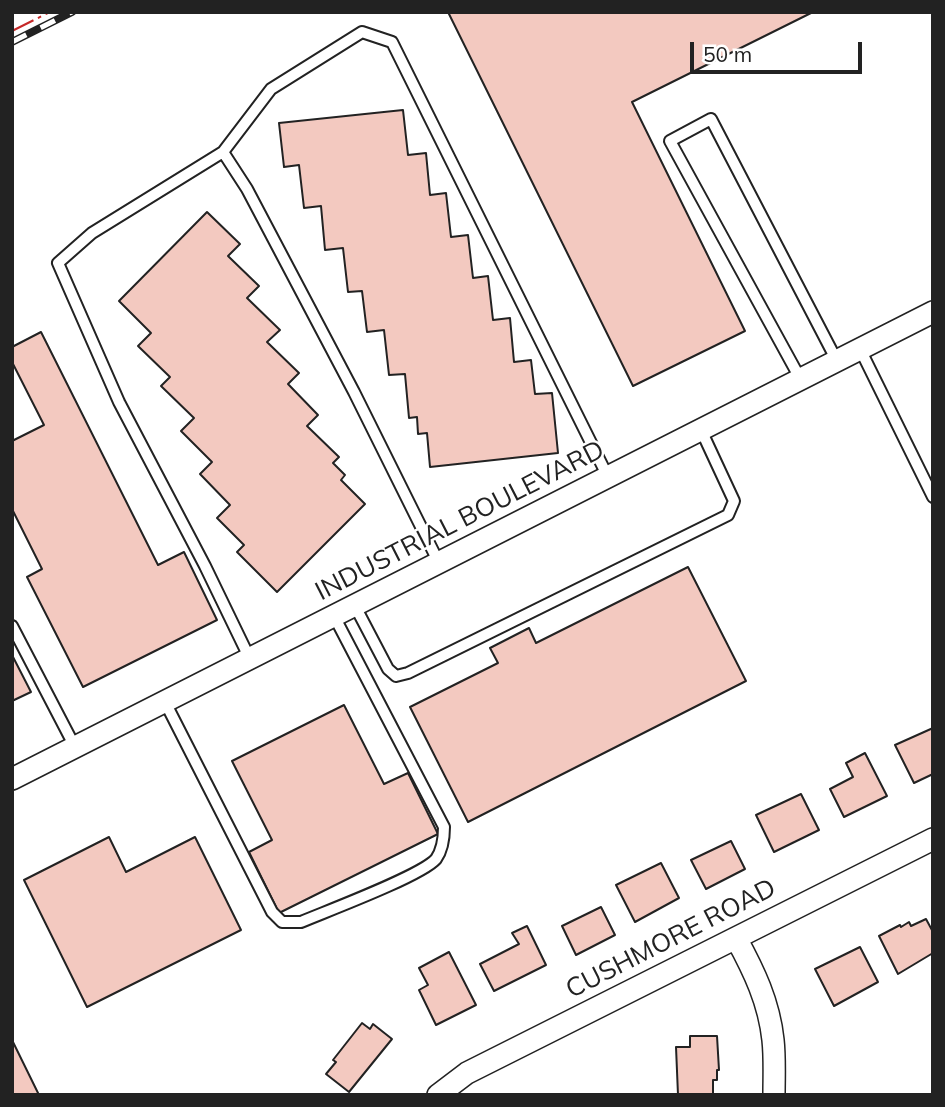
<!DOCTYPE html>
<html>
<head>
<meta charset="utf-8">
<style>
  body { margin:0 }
  #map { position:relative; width:945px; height:1107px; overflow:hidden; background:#fff; font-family:Mulish,sans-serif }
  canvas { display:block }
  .frame { position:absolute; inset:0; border:14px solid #222; pointer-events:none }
  .scale { position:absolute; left:690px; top:42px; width:172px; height:32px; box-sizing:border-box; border:4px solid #222; border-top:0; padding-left:9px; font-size:21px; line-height:24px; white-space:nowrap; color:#222; -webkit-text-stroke:5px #fff; paint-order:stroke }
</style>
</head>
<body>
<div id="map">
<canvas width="945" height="1107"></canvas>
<div class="frame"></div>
<div class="scale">50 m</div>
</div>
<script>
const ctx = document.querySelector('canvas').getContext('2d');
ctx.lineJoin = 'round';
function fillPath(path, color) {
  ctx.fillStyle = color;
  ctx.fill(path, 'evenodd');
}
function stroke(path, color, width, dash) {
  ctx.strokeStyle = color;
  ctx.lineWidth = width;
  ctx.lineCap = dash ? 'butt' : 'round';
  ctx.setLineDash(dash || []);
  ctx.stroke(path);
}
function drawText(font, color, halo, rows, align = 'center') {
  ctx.font = font + ' Mulish,sans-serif';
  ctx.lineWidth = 5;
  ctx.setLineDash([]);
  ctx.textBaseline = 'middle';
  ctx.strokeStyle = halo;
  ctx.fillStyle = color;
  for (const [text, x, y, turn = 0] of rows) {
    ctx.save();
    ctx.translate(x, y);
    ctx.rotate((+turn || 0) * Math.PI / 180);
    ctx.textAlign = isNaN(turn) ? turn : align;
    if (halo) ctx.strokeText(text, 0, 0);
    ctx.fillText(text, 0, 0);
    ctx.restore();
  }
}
const building = new Path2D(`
  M448,12h365l-181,90 113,229 -112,55z
  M403,110l5,45 18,-2 4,42 16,-2 5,44 17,-2 5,43 15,-2 5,44 17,-2 4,44 17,-2 4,34 17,-1 6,60 -128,14 -3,-34 -9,1 -1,-17 -8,1 -4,-44 -16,1 -5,-45 -17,2 -5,-41 -14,1 -5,-44 -18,2 -4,-44 -17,2 -5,-43 -15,2 -5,-44z
  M207,212l33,32 -12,12 31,30 -12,12 33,32 -13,12 32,31 -11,11 30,31 -11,11 32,31 -6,6 12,12 -4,5 24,24 -88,88 -40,-40 7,-7 -27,-27 13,-13 -30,-31 12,-12 -31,-31 13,-13 -33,-32 9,-9 -32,-31 13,-13 -32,-32z
  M41,332l117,233 26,-13 33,68 -134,67 -56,-110 15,-8 -30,-60v-68l32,-16 -32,-63v-15z
  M688,567l58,114 -278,141 -58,-115 88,-44 -8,-15 39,-20 7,15z
  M12,655l19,37 -19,9z
  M344,705l40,79 24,-11 30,61 -159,79 -30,-61 23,-12 -40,-79z
  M933,728v46l-19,9 -19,-38z
  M865,753l22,43 -43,21 -14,-28 23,-12 -7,-14z
  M801,794l18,36 -45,22 -18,-37z
  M109,837l17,35 69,-35 46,93 -154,77 -63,-127z
  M731,841l14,28 -39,20 -15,-29z
  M661,863l18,35 -44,24 -19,-37z
  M601,907l14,28 -39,20 -14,-29z
  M926,919l7,13v21l-35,21 -19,-38 21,-11 1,2 8,-5 2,4z
  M527,926l19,39 -52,26 -14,-27 39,-20 -7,-11z
  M860,947l18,35 -44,24 -19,-37z
  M449,952l27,53 -40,20 -17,-35 9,-5 -9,-17z
  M362,1023l8,6 3,-5 19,15 -43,53 -23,-18 10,-12 -3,-2z
  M690,1036h27l2,34h-2v10h-4v15h-35l-2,-48h14z
  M12,1040l27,55h-27z`);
fillPath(building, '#f3c9c0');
stroke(building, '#222', 2);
const lane = new Path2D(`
  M223,152l24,37 107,203 85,171
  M860,349l73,148
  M801,380l-131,-239 41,-22 126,242
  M355,606l33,63 8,7 12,-3 320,-158 6,-14 -33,-71
  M12,626l63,121
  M250,659l-45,-93 -86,-164 -61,-139 34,-30 131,-81 48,-63 91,-57 30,10 216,435
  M165,702l107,210 10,10h19c26,-11 120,-46 135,-63 7,-10 8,-21 8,-32l-110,-211`);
const street = new Path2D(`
  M12,779l921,-467
  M736,938c18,33 33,64 37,102 2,18 1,37 1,55
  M438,1095l29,-22 466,-234`);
stroke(lane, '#222', 14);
stroke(street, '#222', 24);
stroke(lane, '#fff', 10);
stroke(street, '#fff', 21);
const rail = new Path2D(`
  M12,42l60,-30`);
stroke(rail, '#222', 8);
stroke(rail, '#fff', 5, [16]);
stroke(new Path2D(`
  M12,31l38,-19`), '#c62828', 2, [24, 5, 3.5, 5]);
drawText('26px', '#222', '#fff', [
  ["INDUSTRIAL BOULEVARD",460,521,-27],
  ["CUSHMORE ROAD",671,939,-27]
]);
</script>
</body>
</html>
